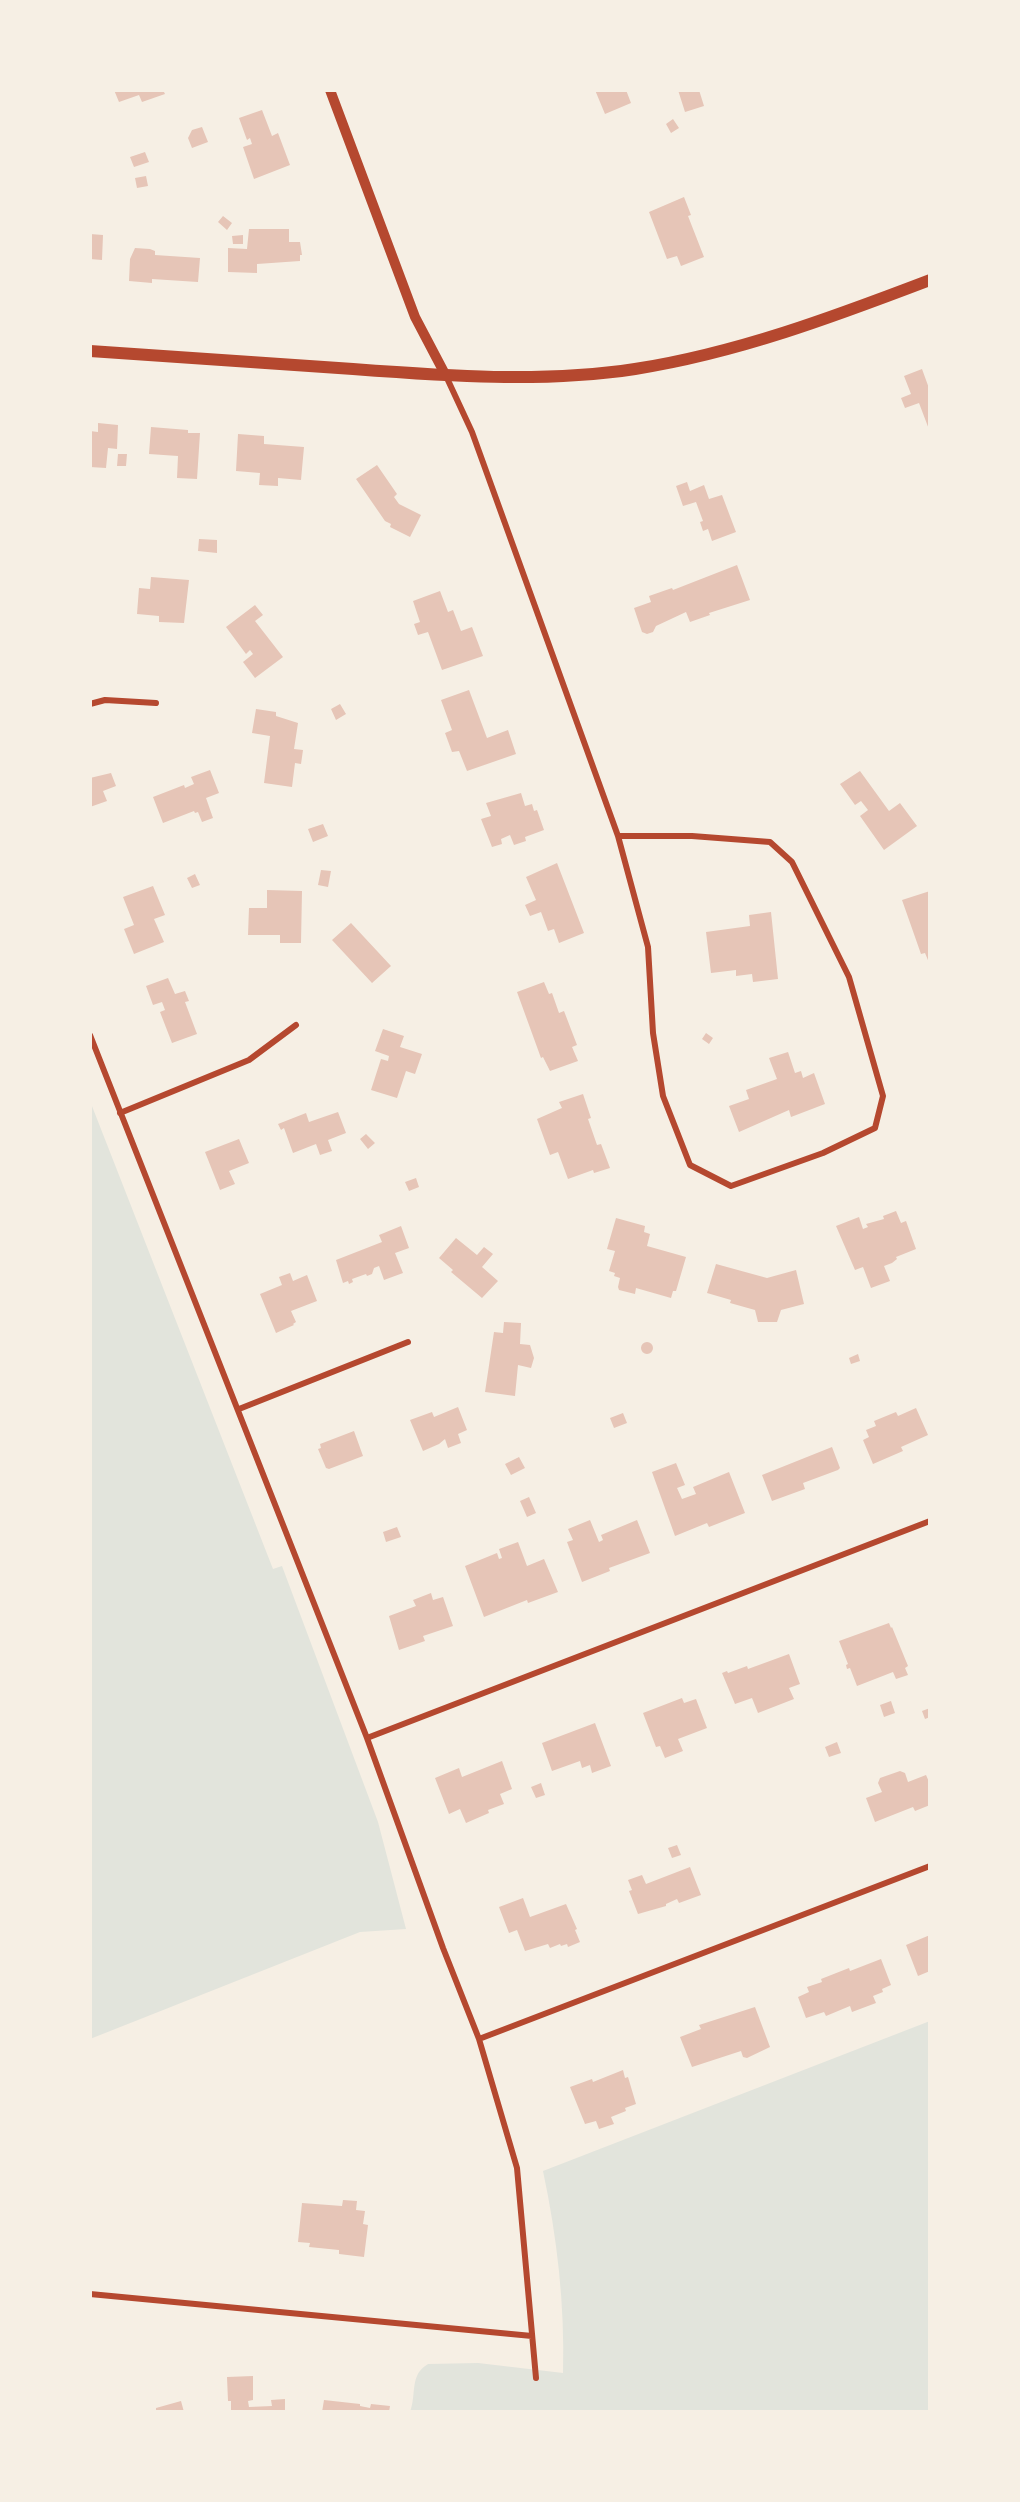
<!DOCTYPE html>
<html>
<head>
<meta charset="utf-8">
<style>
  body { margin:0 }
  #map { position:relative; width:1020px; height:2502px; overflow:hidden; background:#f6efe4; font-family:"Fira Sans Condensed",sans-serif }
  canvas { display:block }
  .frame { position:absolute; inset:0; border:92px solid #f6efe4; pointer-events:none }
</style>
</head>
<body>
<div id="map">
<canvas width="1020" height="2502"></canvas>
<div class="frame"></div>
</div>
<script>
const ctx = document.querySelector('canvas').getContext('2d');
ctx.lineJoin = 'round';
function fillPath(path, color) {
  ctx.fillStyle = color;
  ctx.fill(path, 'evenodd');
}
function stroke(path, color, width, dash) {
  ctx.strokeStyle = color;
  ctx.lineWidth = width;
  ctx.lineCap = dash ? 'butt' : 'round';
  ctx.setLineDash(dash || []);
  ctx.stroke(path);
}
fillPath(new Path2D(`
  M90,1101l183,468 9,-3 96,256 28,107 -46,3 -270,107z
  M930,2021v391h-520c7,-18 -1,-37 18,-48l50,-1 85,10c2,-68 -6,-136 -20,-202z`), '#e2e4dc');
fillPath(new Path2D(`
  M114,90h49l2,4 -23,8 -3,-7 -20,7z
  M595,90h31l5,13 -26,11z
  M678,90h21l5,16 -19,6z
  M262,110l10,26 6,-3 12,32 -36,14 -11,-32 9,-3 -2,-6 -3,2 -8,-22z
  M673,119l6,9 -8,5 -5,-9z
  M202,127l6,15 -16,6 -4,-10 4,-8z
  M145,152l4,10 -15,5 -4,-10z
  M146,176l2,10 -11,2 -2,-10z
  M684,197l7,18 -3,1 16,41 -23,9 -4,-10 -10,3 -18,-47z
  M223,216l9,7 -5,7 -9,-8z
  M249,229h40v13h11l2,13h-2v6l-43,3v9l-29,-1v-24l19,1z
  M90,234l13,1 -1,25 -12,-1z
  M243,235v9h-10l-1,-8z
  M135,248l15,1 5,2v4l45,3 -2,24 -46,-3v4l-23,-2 1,-22z
  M922,369l8,22v41l-11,-29 -14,5 -4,-10 10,-4 -7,-18z
  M98,423l20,2 -1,24 -9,-1 -2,20 -16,-1v-36l8,1z
  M151,427l37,3v3h12l-3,46 -20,-1 1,-22 -29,-2z
  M238,434l26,2v8l40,3 -3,33 -23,-2v8l-19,-1 1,-12 -24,-2z
  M118,454h9l-1,12h-9z
  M377,465l20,29 -3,3 5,7 22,11 -11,22 -20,-10 1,-3 -6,-3 -29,-42z
  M687,482l3,9 14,-6 5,14 13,-4 14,37 -24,9 -4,-12 -5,2 -3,-9 3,-1 -7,-19 -13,4 -7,-20z
  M199,539l18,1v13l-19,-2z
  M737,565l13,35 -41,13 1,2 -20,7 -4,-10 -30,14 -3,6 -6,2 -5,-2 -8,-24 17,-6 -2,-6 23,-8 1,2z
  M151,577l38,3 -5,43 -25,-1v-6l-22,-2 2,-26 11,1z
  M440,591l8,21 5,-2 8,21 11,-4 11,29 -41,14 -14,-38 -10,3 -4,-11 6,-2 -7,-21z
  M255,605l8,10 -8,6 28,36 -28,21 -12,-16 10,-8 -3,-4 -4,4 -20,-27z
  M469,690l18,48 21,-8 8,24 -49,17 -8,-20 -7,1 -7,-19 7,-3 -11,-30z
  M340,704l6,10 -10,6 -5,-11z
  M256,709l20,3v4l22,7 -4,26 9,1 -2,14 -6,-1 -3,24 -28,-4 6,-47 -18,-3z
  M210,770l9,23 -13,5 7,20 -11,4 -4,-10 -3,1 -1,-2 -31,12 -10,-26 31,-12 1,3 9,-4 -3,-7z
  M860,771l29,40 11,-8 17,23 -33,24 -24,-34 8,-6 -7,-9 -6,4 -15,-21z
  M111,773l5,13 -13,5 4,10 -17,6v-29z
  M521,793l4,13 7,-2 2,7 3,-1 7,20 -19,7 1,4 -12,4 -4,-10 -9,4 1,5 -10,3 -11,-28 10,-3 -5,-13z
  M323,824l5,12 -15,6 -5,-13z
  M557,863l27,70 -25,10 -5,-14 -6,2 -7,-19 -11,4 -5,-11 11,-5 -10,-23z
  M321,870l10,1 -3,16 -10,-2z
  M195,874l5,11 -8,3 -5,-10z
  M153,886l12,29 -11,4 10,23 -30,12 -10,-25 10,-4 -11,-28z
  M267,890l35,1 -1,52h-21v-8h-32l1,-27h18z
  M930,891v74l-5,-12 -4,1 -19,-54z
  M771,912l7,67 -25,3 -1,-8 -16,2v-6l-25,3 -5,-41 44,-6 -1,-11z
  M351,923l40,43 -19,17 -40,-43z
  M168,978l7,16 10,-3 4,10 -4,1 12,32 -25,9 -12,-31 5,-2 -3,-8 -9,3 -7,-19z
  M544,982l5,12 3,-1 7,20 5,-2 13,34 -5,2 6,14 -28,10 -7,-14 -2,1 -24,-66z
  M383,1029l21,7 -4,11 22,7 -7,20 -9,-3 -9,27 -26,-8 10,-31 7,2 1,-5 -14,-5z
  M706,1033l7,5 -4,6 -7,-5z
  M788,1052l7,21 6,-2 2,7 11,-5 11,31 -34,13 -2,-7 -50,22 -10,-26 20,-7 -3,-9 31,-11 -8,-21z
  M583,1094l8,24 -3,1 9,26 4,-1 9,24 -16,5 -1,-3 -25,9 -10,-27 -8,3 -13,-36 25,-11 -3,-6z
  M338,1112l8,21 -18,7 4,11 -12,4 -4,-11 -23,9 -9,-25 -3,2 -3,-6 28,-11 3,9z
  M366,1134l9,9 -7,6 -8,-10z
  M239,1139l10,24 -20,8 6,13 -15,6 -15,-38z
  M416,1178l3,9 -10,4 -4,-9z
  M896,1211l5,12 5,-2 10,28 -20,8 1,2 -5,4 -8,3 6,15 -19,7 -8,-21 -8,3 -19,-44 23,-9 4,12 5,-2 -2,-3 18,-5 -1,-3z
  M616,1218l29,8 -1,6 6,2 -3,12 39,11 -10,34h-3l-2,7 -35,-10 -1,6 -16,-4 -1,-3 2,-9 -6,-2 1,-3 -6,-2 6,-20 -8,-2z
  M401,1226l8,22 -14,5 8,20 -19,7 -5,-14 -5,2 -2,6 -5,2 -1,-2 -14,5 1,3 -4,2 -1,-3 -5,2 -7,-23 46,-18 -3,-7z
  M456,1238l21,17 7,-8 9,7 -11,13 16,14 -16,17 -31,-26 2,-2 -14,-12z
  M716,1264l51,14 29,-8 8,34 -23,6 -4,12h-19l-3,-12 -25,-7 1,-3 -24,-7z
  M290,1273l3,8 14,-6 10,26 -26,10 5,11 -3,2 1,1 -18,8 -16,-39 22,-9 -3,-8z
  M504,1322l17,1 -1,21 10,1 4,13 -3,10 -13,-3 -3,31 -30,-4 9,-60 9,1z
  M641 1348a6 6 0 1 1 12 0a6 6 0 1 1-12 0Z
  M858,1354l2,7 -9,3 -2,-6z
  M458,1407l9,23 -9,4 3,9 -13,5 -3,-9 -6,5 -16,7 -13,-31 22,-8 2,5z
  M916,1408l12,27 -27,12 2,4 -30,13 -10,-24 6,-3 -3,-7 10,-4 -2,-5 22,-9 2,4z
  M623,1413l4,10 -13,5 -4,-10z
  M354,1431l9,25 -34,13 -3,-1 -8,-19 3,-1 -1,-4z
  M832,1447l8,21 -2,2 -35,13 2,6 -33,12 -10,-26z
  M519,1457l6,11 -14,7 -6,-11z
  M676,1463l9,22 -8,3 5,11 14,-5 -3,-7 36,-15 16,41 -36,14 -2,-4 -32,13 -23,-64z
  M529,1497l7,16 -9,4 -7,-16z
  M590,1520l9,22 4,-2 -2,-5 36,-15 13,33 -41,15 1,3 -28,11 -15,-40 6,-2 -5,-11z
  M397,1527l4,10 -15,5 -3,-10z
  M518,1542l9,24 17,-7 14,33 -30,11 -1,-3 -43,17 -19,-51 32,-13 2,6 3,-1 -3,-9z
  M431,1593l2,7 10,-3 10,29 -30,10 2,5 -26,9 -10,-34 27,-10 -3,-6z
  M889,1623l2,5 1,-1 16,39 -3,2 3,7 -12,4 -3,-7 -36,14 -7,-18 -3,1 -1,-4 2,-1 -9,-23z
  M789,1654l11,30 -11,4 5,11 -36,14 -6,-15 -17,6 -13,-31 5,-2 1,2 19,-7 1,3z
  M682,1698l2,5 12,-4 11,29 -29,11 5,12 -18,7 -5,-12 -4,1 -13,-34z
  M891,1701l4,12 -11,4 -4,-12z
  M930,1708v9l-5,2 -3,-8z
  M595,1723l16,43 -19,7 -2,-8 -8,3 -2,-7 -28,10 -10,-28z
  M837,1742l4,11 -12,4 -4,-10z
  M502,1761l10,28 -12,5 4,10 -16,6 1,3 -23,10 -6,-14 -11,5 -14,-36 24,-10 3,9z
  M900,1771l5,2 3,9 18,-7 4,9v21l-15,6 -2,-4 -38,15 -9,-24 16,-6 -4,-9 2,-5z
  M541,1783l4,12 -9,3 -5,-11z
  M677,1845l4,10 -9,3 -4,-10z
  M690,1867l11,28 -22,8 -2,-4 -11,5v2l-28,8 -9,-23 3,-1 -4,-10 14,-5 4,9z
  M523,1898l7,19 36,-13 11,25 -2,1 5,12 -12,5 -1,-3 -6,2 -1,-2 -10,4 -2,-4 -23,7 -8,-21 -8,3 -10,-26z
  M930,1935v36l-12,5 -12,-31z
  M881,1959l10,26 -9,4 1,3 -10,4 3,7 -24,9 -2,-6 -24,10 -2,-4 -18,6 -8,-21 11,-5 -2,-5 15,-5 -1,-3 28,-11 1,3z
  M755,2007l15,40 -23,11 -4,-1 -2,-6 -49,16 -12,-30 21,-8 -2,-4z
  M623,2070l2,8 3,-1 8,27 -11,4 1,3 -15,6 3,7 -15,5 -3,-8 -11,3 -15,-37 22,-8 1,3z
  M343,2200l14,1 -1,9 9,1 -2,13 5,1 -4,32 -25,-3v-4l-30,-3 1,-4 -12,-1 4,-39 40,3z
  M253,2376v24l-5,1 1,6 23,-1 -1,-6 14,-1v13h-54v-11h-3l-1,-24z
  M324,2400l36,4v2l10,2 1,-4 19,2 -1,6h-67z
  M181,2401l3,11h-28v-4z`), '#e6c5b7');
stroke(new Path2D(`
  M446,376l26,56 146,404
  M90,704l15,-4 51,3
  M618,836h74l78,6 22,20 57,115 34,119 -8,32 -52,25 -92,33 -41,-21 -27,-69 -10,-63 -5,-86z
  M90,1035l277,703 76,210 36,91 38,129 19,210
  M120,1113l129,-53 47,-35
  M239,1409l169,-67
  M367,1738l563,-217
  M479,2039l451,-173
  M90,2294l442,42`), '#b5482f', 6);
stroke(new Path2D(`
  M330,90l85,227 31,59`), '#b5482f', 10);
stroke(new Path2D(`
  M90,351c88,6 175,12 263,18 93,7 189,14 282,0 102,-16 198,-52 295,-89`), '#b5482f', 12);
</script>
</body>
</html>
